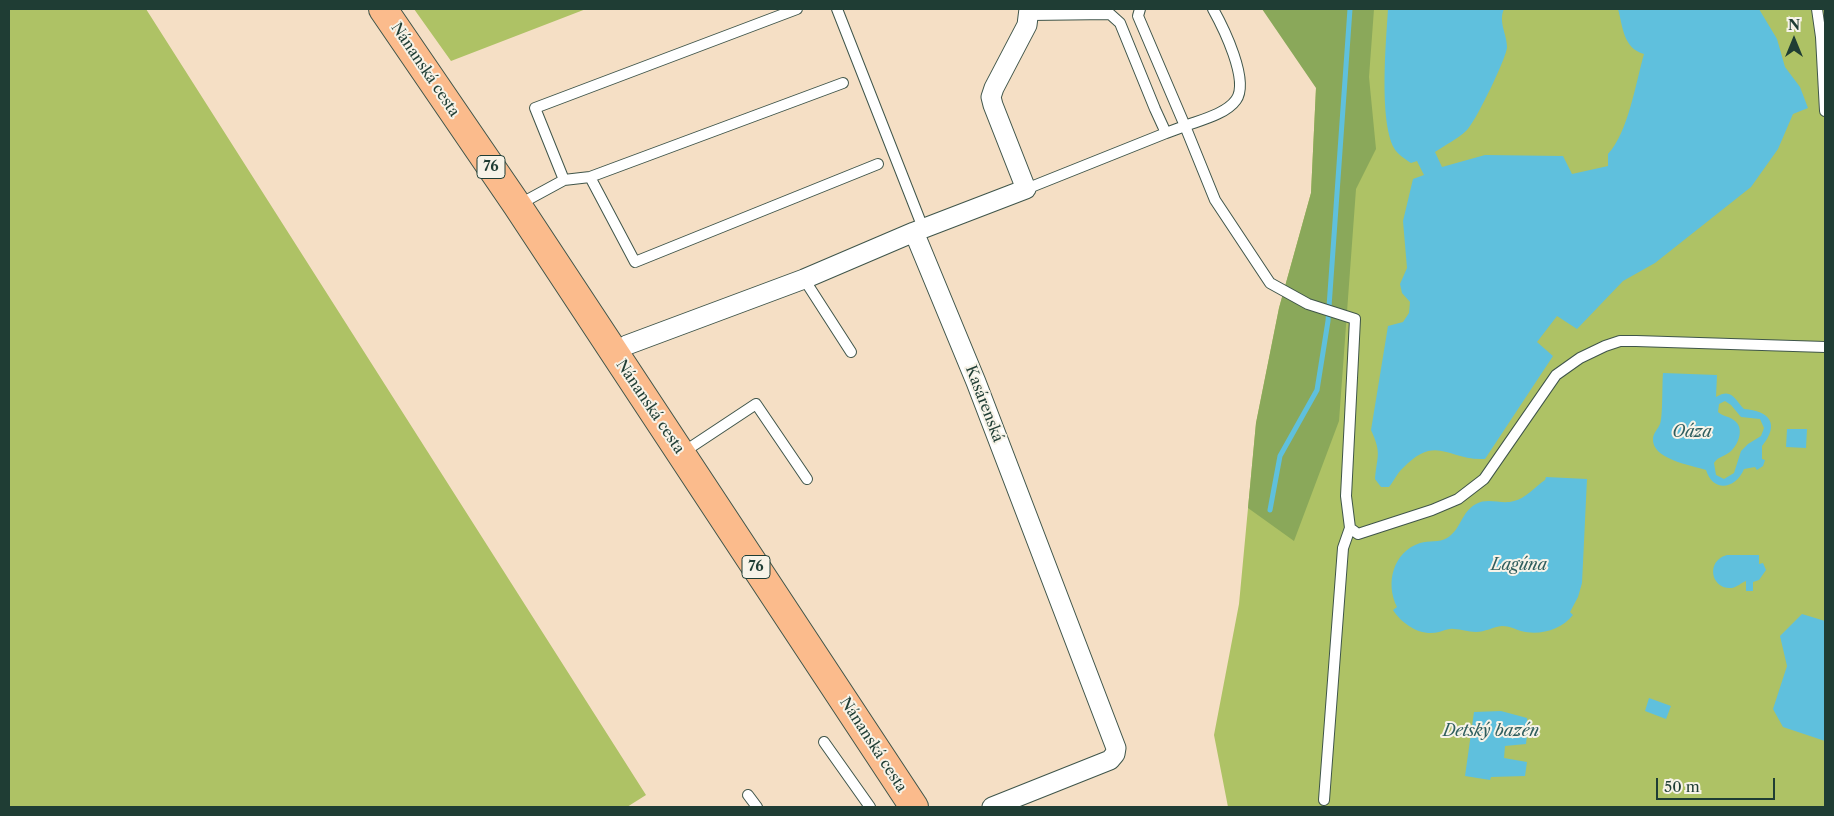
<!DOCTYPE html>
<html>
<head>
<meta charset="utf-8">
<style>
  body { margin:0 }
  #map { position:relative; width:1834px; height:816px; overflow:hidden; background:#f5dfc5; font-family:"Libre Caslon Text",serif }
  canvas { display:block }
  .frame { position:absolute; inset:0; border:10px solid #1f3d34; pointer-events:none }
  .north { position:absolute; left:1769px; top:15px; width:50px; height:50px; -webkit-text-stroke:4px #f7f3e8; paint-order:stroke; rotate:0deg; font-size:14px; font-weight:700; line-height:20px; text-align:center; color:#1f3d34 }
  .north::after { content:''; display:block; margin:auto; width:18px; height:22px; background:#1f3d34; clip-path:polygon(50% 0,100% 100%,50% 72%,0 100%) }
  .scale { position:absolute; left:1656px; top:778px; width:119px; height:22px; box-sizing:border-box; border:2px solid #1f3d34; border-top:0; padding-left:6px; font-size:15px; line-height:18px; white-space:nowrap; color:#1f3d34; -webkit-text-stroke:4px #f7f3e8; paint-order:stroke }
</style>
</head>
<body>
<div id="map">
<canvas width="1834" height="816"></canvas>
<div class="frame"></div>
<div class="north">N</div>
<div class="scale">50 m</div>
</div>
<script>
const ctx = document.querySelector('canvas').getContext('2d');
ctx.lineJoin = 'round';
function fillPath(path, color) {
  ctx.fillStyle = color;
  ctx.fill(path, 'evenodd');
}
function stroke(path, color, width, dash) {
  ctx.strokeStyle = color;
  ctx.lineWidth = width;
  ctx.lineCap = dash ? 'butt' : 'round';
  ctx.setLineDash(dash || []);
  ctx.stroke(path);
}
function drawText(font, color, halo, rows, align = 'center') {
  ctx.font = font + ' "Libre Caslon Text",serif';
  ctx.lineWidth = 4;
  ctx.setLineDash([]);
  ctx.textBaseline = 'middle';
  ctx.strokeStyle = halo;
  ctx.fillStyle = color;
  for (const [text, x, y, turn = 0] of rows) {
    ctx.save();
    ctx.translate(x, y);
    ctx.rotate((+turn || 0) * Math.PI / 180);
    ctx.textAlign = isNaN(turn) ? turn : align;
    if (halo) ctx.strokeText(text, 0, 0);
    ctx.fillText(text, 0, 0);
    ctx.restore();
  }
}
fillPath(new Path2D(`
  M9,9h137l500,786 -19,12h-618z
  M414,9h172l-135,52z
  M1324,9h501v798h-597l-14,-72 25,-131 17,-181 23,-115 32,-115 5,-105z`), '#aec265');
fillPath(new Path2D(`
  M1262,9h112l-5,68 7,72 -20,40 -17,232 -45,120 -46,-33 8,-85 23,-115 32,-115 5,-105z`), '#8aa85a');
fillPath(new Path2D(`
  M1388,9h116c-6,13 3,25 3,38 0,10 -32,76 -40,83 -9,9 -22,15 -32,22l7,15 43,-12 78,1 9,18 36,-8v-12c20,-21 28,-72 36,-100 -21,-6 -21,-27 -26,-45h141l18,30 8,28 15,20 8,21 -15,6 -15,35 -27,38 -96,76 -32,18 -46,48 -20,-13 -20,26 16,14 -68,103c-37,2 -48,-26 -82,9 -6,5 -9,13 -14,19h-8l-6,-8c2,-24 7,-25 -4,-49l17,-104 15,-4 6,-9 1,-11 -8,-9 -2,-9 7,-16 -4,-47 10,-42 11,-4 -7,-14 -6,2c-6,-4 -14,-9 -17,-15 -15,-28 -8,-106 -6,-139z
  M1663,373l54,2 -1,22c16,-10 19,3 28,12 26,2 36,15 18,37v13l3,1 -2,6 -6,4 -2,-3 -11,2c-8,20 -31,24 -38,1 -16,-5 -55,-11 -53,-32 1,-6 5,-9 7,-14 3,-7 2,-41 3,-51zM1725,401l6,4 10,12 19,2 4,9 -3,8 -13,8 -7,7 -7,22 -10,6 -8,-4 -2,-12c4,-7 13,-7 18,-13 7,-7 12,-22 3,-29 -5,-5 -12,-4 -17,-9l1,-8z
  M1787,429h20l-1,19 -20,-1z
  M1546,477l41,2 -5,104 -4,14 -8,15 3,3c-12,15 -34,21 -52,16 -6,-2 -12,-5 -19,-5 -9,1 -17,6 -26,6 -8,0 -15,-3 -22,-3 -6,-1 -10,2 -15,3 -18,5 -37,-8 -46,-22l4,-3c-12,-24 -4,-55 23,-64 9,-3 19,0 27,-5 14,-8 14,-26 29,-34 13,-7 25,1 38,-3 11,-2 22,-15 31,-21z
  M1727,555h32v9l4,-1 3,7 -7,10 -6,2v9h-7v-10c-5,2 -9,6 -14,7 -21,2 -27,-27 -5,-33z
  M1802,614l23,7v120l-42,-14 -10,-18 14,-43 -7,-30z
  M1649,698l22,8 -5,13 -21,-8z
  M1501,711l26,7 1,7 -2,19 -21,2 -1,12 23,4 -2,14 -34,1 -1,3 -25,-4 9,-64z`), '#5fc0dd');
stroke(new Path2D(`
  M1270,510l10,-54 37,-66 11,-69 22,-312`), '#5fc0dd', 5);
const lane = new Path2D(`
  M837,9l86,219
  M1140,9l-2,7 47,110c16,-6 41,-12 51,-26 14,-19 -13,-73 -23,-91
  M1817,9l4,28 4,74
  M1029,15l81,-1 10,9 35,86 11,24 19,-7 30,74 55,83 38,21 47,15 -9,177 4,32 8,6 74,-24 26,-11 26,-20 72,-104 24,-17 25,-12 15,-5h16l189,6
  M590,177l45,85 243,-98
  M564,180l-29,-72 262,-99
  M1026,189l140,-56
  M518,205l46,-25 26,-3 253,-94
  M804,279l47,73
  M682,453l74,-49 51,75
  M824,742l46,65
  M748,795l9,12
  M1324,800l19,-252 7,-20`);
const street = new Path2D(`
  M914,232l62,150 140,366 -1,6 -5,6 -118,47
  M614,353l13,-8 177,-66 110,-47 112,-43 -33,-84 -2,-8 3,-9 33,-63 2,-16`);
const primary = new Path2D(`
  M383,9l134,196 397,602`);
stroke(lane, '#3f554a', 12);
stroke(street, '#3f554a', 21);
stroke(primary, '#3f554a', 30);
stroke(lane, '#fff', 10);
stroke(street, '#fff', 19);
stroke(primary, '#fbbb8c', 28);
for (const [x, y, w] of [
  [491,167,28],
  [756,567,28]
]) {
  const box = new Path2D();
  box.roundRect(x - w / 2, y - 11.5, w, 23, 4);
  ctx.fillStyle = '#f7f3e8';
  ctx.fill(box);
  stroke(box, '#1f3d34', 1);
}
drawText('bold 14px', '#1f3d34', null, [
  ["76",491,167],
  ["76",756,567]
]);
drawText('15px', '#1f3d34', '#f7f3e8', [
  ["Nánanská cesta",425,70,56],
  ["Kasárenská",984,404,69],
  ["Nánanská cesta",650,407,56],
  ["Nánanská cesta",873,745,57]
]);
drawText('italic 16px', '#2f5e5e', '#f7f3e8', [
  ["Oáza",1692,432],
  ["Lagúna",1519,565],
  ["Detský bazén",1491,731]
]);
</script>
</body>
</html>
